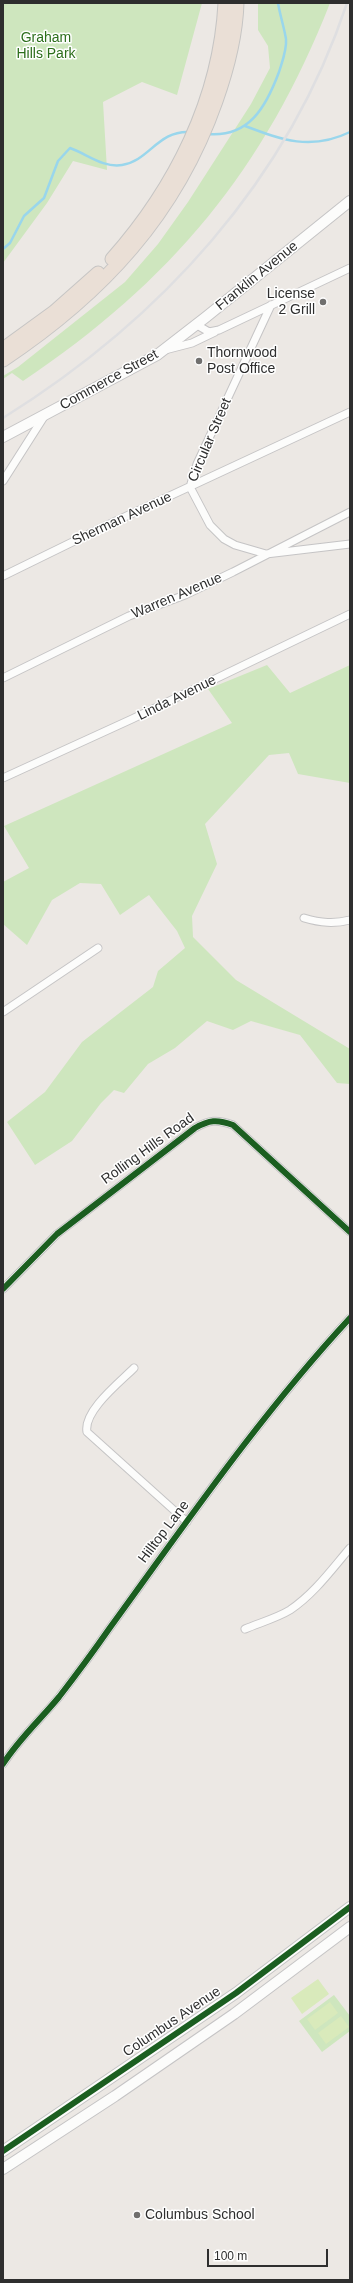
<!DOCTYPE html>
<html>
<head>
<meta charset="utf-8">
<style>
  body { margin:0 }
  #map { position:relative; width:353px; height:2283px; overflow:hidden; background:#ece8e4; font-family:Arial,sans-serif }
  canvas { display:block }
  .frame { position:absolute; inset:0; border:4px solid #2e2e2e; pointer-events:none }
  .scale { position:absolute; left:207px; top:2249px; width:121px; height:18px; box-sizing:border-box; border:2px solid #2e2e2e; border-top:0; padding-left:5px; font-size:12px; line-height:14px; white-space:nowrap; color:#2e2e2e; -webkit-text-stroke:3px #fff; paint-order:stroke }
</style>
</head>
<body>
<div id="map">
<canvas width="353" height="2283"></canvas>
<div class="frame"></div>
<div class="scale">100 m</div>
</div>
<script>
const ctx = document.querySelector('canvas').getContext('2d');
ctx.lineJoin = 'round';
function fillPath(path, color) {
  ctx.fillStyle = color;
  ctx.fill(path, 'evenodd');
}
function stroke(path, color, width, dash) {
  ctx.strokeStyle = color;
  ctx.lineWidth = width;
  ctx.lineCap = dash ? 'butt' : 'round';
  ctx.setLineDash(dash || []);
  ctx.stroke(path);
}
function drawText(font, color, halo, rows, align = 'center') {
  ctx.font = font + ' Arial,sans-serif';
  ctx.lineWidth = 3;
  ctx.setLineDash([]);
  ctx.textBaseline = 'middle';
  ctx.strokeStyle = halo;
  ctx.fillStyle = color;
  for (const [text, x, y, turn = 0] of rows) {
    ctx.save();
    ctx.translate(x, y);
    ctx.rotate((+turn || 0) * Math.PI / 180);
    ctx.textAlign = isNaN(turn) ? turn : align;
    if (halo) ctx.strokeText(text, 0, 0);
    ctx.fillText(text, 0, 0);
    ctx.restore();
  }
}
fillPath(new Path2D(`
  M3,3h199l-25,92 -35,-13 -39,20 4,68 -34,-9 -26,42 -44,60z
  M258,3h72c-65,166 -159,279 -307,378l-11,-8 -9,6v-3l15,-9 107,-85 33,-38 30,-42 63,-98 19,-36 -2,-22 -10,-16z
  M267,665l23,28 60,-28v118l-52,-9 -9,-21 -20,2 -64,69 12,40 -25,52 1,21 43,43 114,69v35l-13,-1 -37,-48 -49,-14 -18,9 -26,-9 -32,27 -27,16 -24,29 -10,-3 -13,13 -29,38 -37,24 -28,-43 38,-30 37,-50 71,-55 5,-16 27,-23 -8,-17 -28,-36 -29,20 -19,-31 -21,-1 -28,17 -25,45 -24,-21v-42l26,-14 -25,-42 228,-103 -24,-34z
  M334,1995l16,21v15l-28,21 -23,-31z`), '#cee6be');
fillPath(new Path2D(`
  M318,1979l11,15 -27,20 -11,-16z
  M330,2002l8,11 -23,17 -8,-11z
  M341,2016l8,11 -23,17 -8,-11z`), '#d9eabb');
stroke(new Path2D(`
  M245,126c37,14 66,25 105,6
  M207,134c42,4 59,-27 72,-62 3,-10 8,-22 7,-33 -2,-12 -6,-24 -8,-36
  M3,249l7,-6 14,-27 20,-18 14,-37 12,-13c17,6 33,20 52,17 27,-4 36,-35 68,-33`), '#99d6ec', 2.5);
const street = new Path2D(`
  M271,305l-74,159 -7,23 20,38 14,14 11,6 31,9 84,-10
  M197,325l12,7 10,-2 131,-62
  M165,350l27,-7 23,-11
  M3,481l42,-66
  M3,576l100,-49 247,-115
  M3,678l126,-62 56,-21 48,-23 117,-60
  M3,778l129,-59 218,-105
  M304,918c17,5 30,6 46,2
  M3,1012l95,-64
  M3,1289l54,-55 138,-106c14,-8 22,-9 38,-3l117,107
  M134,1368c-14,14 -51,43 -47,64l100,90
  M245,1629c14,-6 32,-11 45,-19 24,-16 42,-41 60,-62
  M3,1764c16,-25 37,-44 56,-67 17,-22 34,-45 50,-68 77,-106 152,-215 241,-311`);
const secondary = new Path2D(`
  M3,437l154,-82 49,-38 144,-116
  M3,2151l233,-158 114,-86
  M3,2169l112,-73 119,-82 116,-87`);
const highway = new Path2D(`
  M112,259c63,-71 108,-160 113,-256
  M3,349l51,-37 44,-39
  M3,360c99,-66 173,-145 213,-259 11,-31 20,-65 21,-98`);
stroke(street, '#c5c4c5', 9);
stroke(secondary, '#c5c4c5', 12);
stroke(highway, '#c6c5c4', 15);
stroke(street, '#fcfcfb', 7);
stroke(secondary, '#fcfcfb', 10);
stroke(highway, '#eadfd6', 13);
stroke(new Path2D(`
  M3,418c157,-98 285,-237 344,-415`), '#dfdfe1', 2.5);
stroke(new Path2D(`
  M3,1289l54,-55 138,-106c14,-8 22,-9 38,-3l117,107
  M3,1764c16,-25 37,-44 56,-67 17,-22 34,-45 50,-68 77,-106 152,-215 241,-311
  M3,2151l233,-158 114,-86`), '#1b5e20', 6);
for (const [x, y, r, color] of [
  [323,302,4,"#706f6e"],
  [199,361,4,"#706f6e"],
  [137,2215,4,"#706f6e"]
]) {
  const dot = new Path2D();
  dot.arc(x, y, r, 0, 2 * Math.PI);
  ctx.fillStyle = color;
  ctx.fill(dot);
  stroke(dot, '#fff', 1.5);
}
drawText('14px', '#2c6e1b', '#fff', [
  ["Graham",46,38],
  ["Hills Park",46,54]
]);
drawText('14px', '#2e2e2e', '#fff', [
  ["Franklin Avenue",257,276,-39],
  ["Commerce Street",109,380,-29],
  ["Circular Street",210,440,-67],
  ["Sherman Avenue",122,519,-25],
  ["Warren Avenue",177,596,-23],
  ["Linda Avenue",177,698,-26],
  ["Rolling Hills Road",148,1149,-36],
  ["Hilltop Lane",164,1532,-53],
  ["Columbus Avenue",172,2022,-34]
]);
drawText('14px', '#2e2e2e', '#fff', [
  ["License",315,294,"right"],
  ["2 Grill",315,310,"right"],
  ["Thornwood",207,353],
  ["Post Office",207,369],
  ["Columbus School",145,2215]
], 'left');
</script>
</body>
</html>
